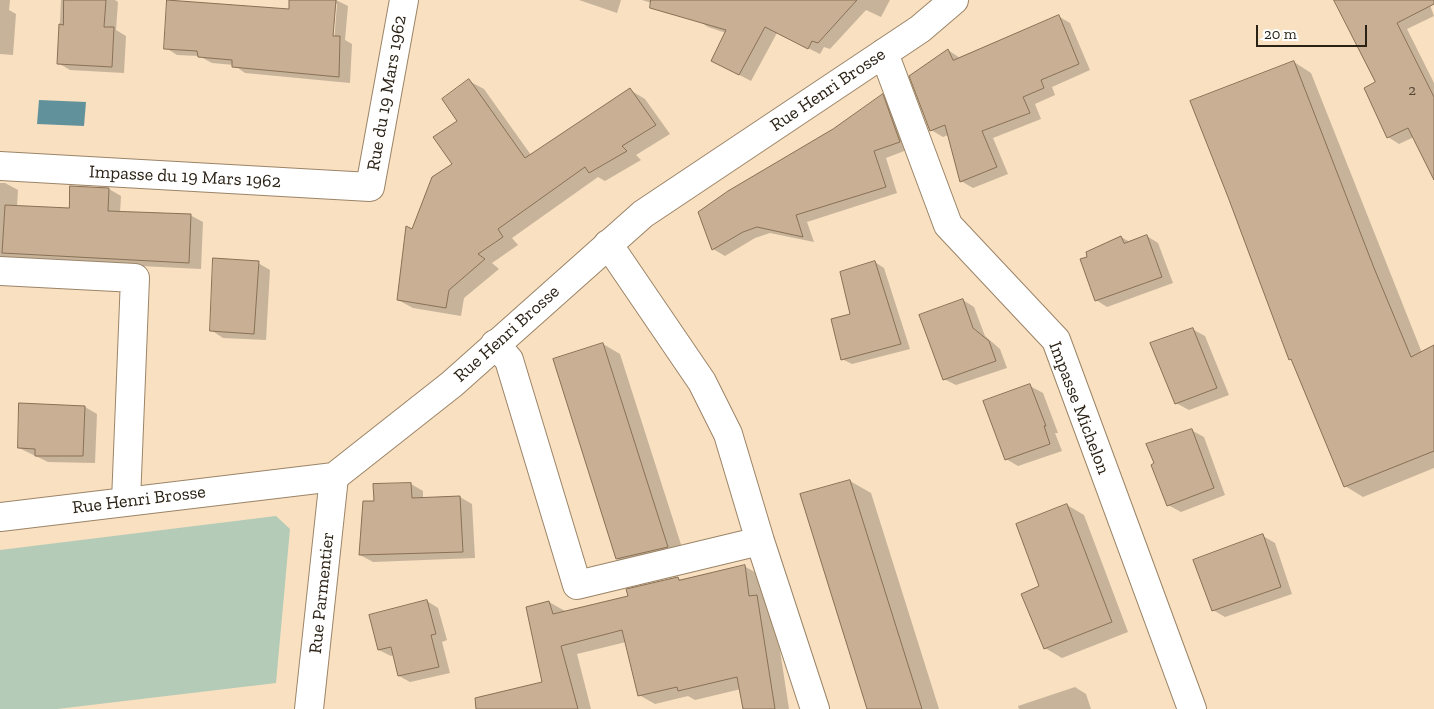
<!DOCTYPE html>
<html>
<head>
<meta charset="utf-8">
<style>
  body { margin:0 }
  #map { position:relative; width:1434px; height:709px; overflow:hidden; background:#f8e0c1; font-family:"Zilla Slab",serif }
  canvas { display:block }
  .scale { position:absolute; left:1256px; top:25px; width:111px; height:22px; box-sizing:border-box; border:2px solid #2b2216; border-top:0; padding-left:6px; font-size:15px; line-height:18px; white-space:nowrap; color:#2b2216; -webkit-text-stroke:4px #fff; paint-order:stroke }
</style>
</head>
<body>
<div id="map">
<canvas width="1434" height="709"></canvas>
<div class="scale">20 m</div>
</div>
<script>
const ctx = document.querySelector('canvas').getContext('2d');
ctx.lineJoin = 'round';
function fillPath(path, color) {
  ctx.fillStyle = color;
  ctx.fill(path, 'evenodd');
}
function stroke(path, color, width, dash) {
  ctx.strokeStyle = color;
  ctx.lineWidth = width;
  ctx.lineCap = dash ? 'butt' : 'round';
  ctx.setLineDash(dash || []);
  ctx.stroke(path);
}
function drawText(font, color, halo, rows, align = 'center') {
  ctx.font = font + ' "Zilla Slab",serif';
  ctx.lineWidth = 4;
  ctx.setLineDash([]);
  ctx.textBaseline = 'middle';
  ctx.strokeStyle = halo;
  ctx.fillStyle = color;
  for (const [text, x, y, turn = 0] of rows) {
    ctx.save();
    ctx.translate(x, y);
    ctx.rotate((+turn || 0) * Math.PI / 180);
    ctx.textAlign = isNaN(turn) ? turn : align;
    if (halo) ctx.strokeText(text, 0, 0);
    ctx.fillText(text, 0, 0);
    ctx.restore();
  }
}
fillPath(new Path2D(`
  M276,516l14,13 -14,154 -219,26h-57v-159z`), '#b3cbb7');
fillPath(new Path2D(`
  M39,100l47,2 -2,24 -47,-2z`), '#61929c');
fillPath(new Path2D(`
  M0,0h10l-1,10 7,4 -3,41 -13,-1z
  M61,0h54l3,2 -2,28 10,6 -2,37 -54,-3 -12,-7z
  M291,0h45l12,6 -3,34 7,4 -2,39 -105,-10 -11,-8 -22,-2 -13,-7 -22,-1 -11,-7 124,-38zM334,4h3l-3,38h-2z
  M579,0h42l-4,13z
  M642,0h248l-9,17 -15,-7 -36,39 -6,-2 -4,7 -43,-21 -26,48 -27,-14 2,-34 -18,-6 -11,-7 1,-3z
  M1336,0h92l6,16 -27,13 27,54v91l-20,-37 -15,7 -11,-7 -11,-54z
  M1058,16l12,7 20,47 -38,17 3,8 -20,9 6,15 -48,19 15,36 -35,14 -12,-7 -13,-46 -5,2 -12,-7 17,-80 12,8z
  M1294,62l17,11 111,280 12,-7v122l-71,29 -18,-11 -51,-125 -4,-2z
  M469,81l15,8 47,66 99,-65 15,9 25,35 -34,21 5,5 -36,21 -7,-4 -86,61 6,7 -26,18 7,6 -35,29 -3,18 -48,-8 -15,-8 15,-69 40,-67 6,-43z
  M883,96l11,6 18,46 -26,10 11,35 -90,29 7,20 -44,-9 -15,5 -30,18 -12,-7 120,-119z
  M0,183h5l13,7 -1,17 53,2 39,-20 12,7 -1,17 70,2 13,7 -2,47 -201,-10z
  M1147,236l11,7 15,40 -66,24 -11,-7 25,-63 9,5z
  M875,262l9,6 26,81 -58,15 -10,-5 10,-44z
  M258,263l12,7 -4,70 -43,-2 -12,-8z
  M963,300l11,7 11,29 15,13 7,19 -51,17 -12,-6z
  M1192,329l13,7 24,59 -40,15 -13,-7z
  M603,344l17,10 65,203 -50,12 -18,-10z
  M1030,386l13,7 15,40h-3l7,18 -44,15 -12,-7z
  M85,407l12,7 -2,49 -47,-1 -29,-14z
  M1191,430l13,7 21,58 -44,17 -13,-7z
  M850,481l21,12 68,216h-70z
  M411,484l12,7v8l37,-2 12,7 3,54 -102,4 -13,-7 16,-53z
  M1067,505l17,10 44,117 -66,26 -17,-10 -4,-61z
  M1263,536l12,7 17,51 -67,23 -12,-7z
  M744,566l16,9 4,25 9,5 16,104h-45l-3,-20 -46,11 -7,-4 -33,8 -16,-9 -13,-53 -49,12 14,55h-85l37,-27 6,-80 16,9 64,-14 49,-19 4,3z
  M427,601l11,7 9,32 -5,2 8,31 -40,9 -11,-6 -5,-21 -3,1 -12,-6z
  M1075,687l11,7 5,15h-72l-1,-3z`), '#0003');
const building = new Path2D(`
  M64,0h42l-2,27h10l-2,40 -55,-3 2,-40 4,1z
  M167,0l122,9v-9h47l-3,36h7l-1,41 -107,-10v-7l-34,-3 -1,-6 -33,-2z
  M651,0h206l-39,43 -6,-2 -4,8 -43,-22 -26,48 -28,-14 15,-31 -76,-22z
  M1334,0h100v4l-37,19 37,74v83l-26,-52 -21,10 -23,-50 11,-6z
  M1059,15l20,49 -38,16 3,8 -21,9 7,16 -48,18 15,36 -37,15 -15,-57 -15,6 -21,-55 39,-27 5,11z
  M1294,61l80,207 37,89 23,-12v106l-90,36 -53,-128 -2,1 -61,-163 -38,-96z
  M469,79l56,79 105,-70 26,37 -34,21 5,5 -38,22 -4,-6 -87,62 5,8 -25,17 7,5 -36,31 -3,18 -49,-8 9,-74 6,3 20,-52 20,-13 -19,-27 24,-16 -15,-22z
  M883,94l17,48 -26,9 12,36 -90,28 7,22 -46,-10 -14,5 -31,18 -14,-38 30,-21 105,-62z
  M70,186l39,2 -1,23 83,3 -2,49 -187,-10 3,-48 64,3z
  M1147,235l15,42 -67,24 -15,-42 7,-2 -1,-5 35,-16 3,7z
  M213,258l46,3 -5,73 -44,-3z
  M875,261l26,83 -60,16 -10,-41 19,-5 -10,-42z
  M963,299l10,29 16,13 7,20 -53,19 -24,-65z
  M1193,328l24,60 -42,16 -25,-61z
  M603,343l65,204 -52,12 -63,-200z
  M1030,384l16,42h-2l6,18 -45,16 -22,-59z
  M19,403l66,3 -2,50h-48v-7l-17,-1z
  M1192,429l22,59 -47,18 -16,-41 3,-2 -8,-19z
  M850,480l72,229h-55l-67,-215z
  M411,483l1,15 48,-2 3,56 -104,3 4,-54h11l-1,-17z
  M1067,504l45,118 -68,27 -23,-55 18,-8 -23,-62z
  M1263,534l18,53 -69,24 -19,-51z
  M745,565l4,31 8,-1 18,114h-32l-6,-32 -59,14 -1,-4 -39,9 -16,-66 -61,16 17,63h-102l-1,-11 67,-16 -16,-75 23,-6 4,13 75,-18 -2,-7 52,-12 1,3z
  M427,600l9,34 -5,1 8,32 -41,9 -7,-29 -13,3 -9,-35z`);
fillPath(building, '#c9af93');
stroke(building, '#887055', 1);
const street = new Path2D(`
  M884,53l64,172 108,115 136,369
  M0,166l370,21 34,-187
  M608,244l94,138 26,52 32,107 55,168
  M0,271l135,7 -9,223
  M495,344l14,16 68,225 183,-44
  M309,709l25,-232`);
const secondary = new Path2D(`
  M0,517l334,-40 118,-93 191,-170 277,-185 34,-29`);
stroke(street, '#9b8467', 30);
stroke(secondary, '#9b8467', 30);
stroke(street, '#fff', 28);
stroke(secondary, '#fff', 28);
drawText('15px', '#524535', null, [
  ["2",1412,91]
]);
drawText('18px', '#2b2216', '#fff', [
  ["Rue Henri Brosse",828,90,-34],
  ["Rue du 19 Mars 1962",387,93,-80],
  ["Impasse du 19 Mars 1962",185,177,3],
  ["Rue Henri Brosse",507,334,-42],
  ["Impasse Michelon",1079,408,69],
  ["Rue Henri Brosse",139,500,-7],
  ["Rue Parmentier",322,593,-84]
]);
</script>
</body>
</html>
